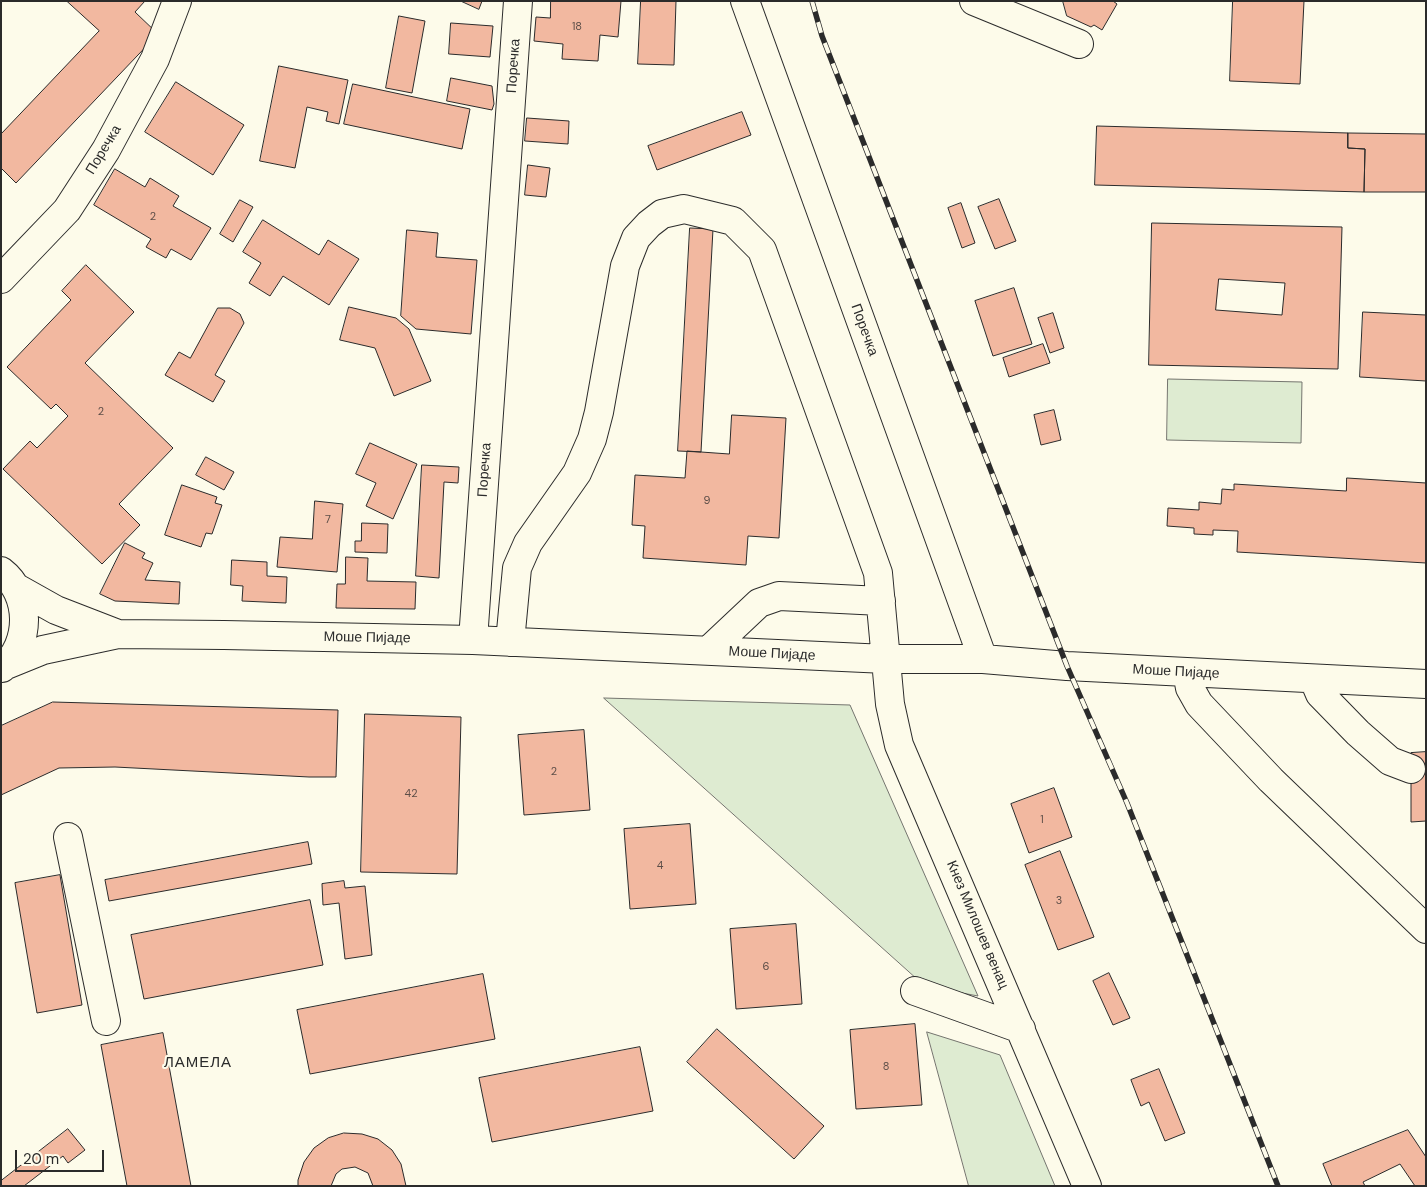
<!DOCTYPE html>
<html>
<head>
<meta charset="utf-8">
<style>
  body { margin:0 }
  #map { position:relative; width:1427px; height:1187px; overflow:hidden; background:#fdfbea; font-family:"DM Sans",sans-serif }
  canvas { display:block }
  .frame { position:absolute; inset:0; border:2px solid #2b2b2b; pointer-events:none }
  .scale { position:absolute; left:15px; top:1150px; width:89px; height:22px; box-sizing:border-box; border:2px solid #2b2b2b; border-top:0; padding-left:6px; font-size:15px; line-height:18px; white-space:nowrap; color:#2b2b2b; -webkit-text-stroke:4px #fdfbea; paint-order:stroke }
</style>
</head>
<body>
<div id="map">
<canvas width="1427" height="1187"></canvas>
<div class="frame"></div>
<div class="scale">20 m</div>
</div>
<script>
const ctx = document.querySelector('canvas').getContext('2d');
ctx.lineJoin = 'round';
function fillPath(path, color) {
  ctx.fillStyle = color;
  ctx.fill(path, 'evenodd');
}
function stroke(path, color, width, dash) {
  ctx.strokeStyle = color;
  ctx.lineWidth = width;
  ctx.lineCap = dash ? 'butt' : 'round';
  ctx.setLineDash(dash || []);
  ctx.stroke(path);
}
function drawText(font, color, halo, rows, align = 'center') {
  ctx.font = font + ' "DM Sans",sans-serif';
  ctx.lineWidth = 4;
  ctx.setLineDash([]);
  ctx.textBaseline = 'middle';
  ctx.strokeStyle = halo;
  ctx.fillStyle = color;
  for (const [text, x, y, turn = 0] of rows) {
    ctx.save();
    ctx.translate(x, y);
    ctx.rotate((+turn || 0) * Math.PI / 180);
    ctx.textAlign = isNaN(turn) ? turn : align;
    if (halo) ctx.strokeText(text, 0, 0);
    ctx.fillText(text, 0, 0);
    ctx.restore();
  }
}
const green = new Path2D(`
  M1168,379l134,3 -1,61 -134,-3z
  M604,698l246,7 128,291 -53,-10z
  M927,1032l73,23 55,131h-86z`);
fillPath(green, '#deebd1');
stroke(green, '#74746e', 1);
const building = new Path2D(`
  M67,1h78l-10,11 23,22 -142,149 -15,-15v-34l98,-103z
  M461,1h21l-3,8z
  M551,1h70l-3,36 -18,-2 -2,26 -36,-2 1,-15 -29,-3 2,-24 14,1z
  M641,1h35l-2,64 -36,-1z
  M1063,1h50l4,3 -15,26 -8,-5 -3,2 -24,-11z
  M1233,1h71l-4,83 -70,-3z
  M399,16l26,5 -13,72 -26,-5z
  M451,23l42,3 -3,31 -41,-3z
  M279,66l69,14 -9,44 -13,-3 2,-9 -21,-5 -12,61 -35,-7z
  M451,78l41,8 2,18 -2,6 -45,-9z
  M176,82l68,43 -31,50 -68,-43z
  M353,84l117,25 -8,40 -118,-25z
  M742,112l9,23 -94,35 -9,-24z
  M527,118l42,3 -1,23 -43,-3z
  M1097,126l251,7v15l17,1 -1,43 -269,-7z
  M1348,133l78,1v58h-62l1,-43 -17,-1z
  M528,165l22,3 -4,29 -21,-2z
  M115,169l30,18 5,-9 29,18 -6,10 38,22 -20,32 -20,-11 -5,9 -20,-11 5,-8 -57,-34z
  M999,199l17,42 -21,8 -17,-42z
  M240,200l13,7 -20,35 -13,-8z
  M961,203l14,40 -13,5 -14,-40z
  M263,220l56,35 9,-15 31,19 -30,46 -46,-29 -13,20 -21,-13 12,-20 -18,-11z
  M1152,223l190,4 -4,142 -189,-4zM1219,279l66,4 -3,32 -66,-5z
  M690,228l23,1 -12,223 -23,-1z
  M407,230l31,3 -2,24 41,3 -6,74 -55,-5 -15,-13z
  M86,265l48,47 -49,51 88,85 -54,56 21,21 -38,39 -99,-95 27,-28 7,7 31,-32 -12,-12 -5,5 -44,-42 64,-67 -9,-9z
  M1014,288l18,56 -39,12 -18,-55z
  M349,307l47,11 13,11 22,52 -37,15 -19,-48 -35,-8z
  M218,308h12l10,6 4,9 -29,52 10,6 -12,21 -48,-27 14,-23 11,6z
  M1363,312l63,3v66l-66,-4z
  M1053,313l11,35 -14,5 -12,-35z
  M1043,344l7,19 -41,14 -6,-19z
  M1054,410l7,30 -20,5 -7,-30z
  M732,415l54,3 -7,120 -31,-2 -2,29 -103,-7 2,-32 -13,-1 3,-50 50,3 2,-27 42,3z
  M370,443l47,21 -24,55 -27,-13 10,-23 -20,-9z
  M206,457l28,15 -10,18 -28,-15z
  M422,465l37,2 -1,16 -14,-1 -5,96 -23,-2z
  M1347,478l79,5v80l-189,-11 1,-21 -25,-1v5l-19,-1v-6l-27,-2 1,-18 31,2v-8l22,2 1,-15 12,1v-6l112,7z
  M182,485l35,12 -2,6 7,2 -10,29 -6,-1 -5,14 -36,-12z
  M315,501l28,3 -6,68 -60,-5 3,-30 32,2z
  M362,523l26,1 -1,29 -32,-1v-11h6z
  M125,543l20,10 -3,5 11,5 -8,17 35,2 -1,22 -64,-3 -15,-7z
  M346,557l22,1 -1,23 49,1 -1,27 -79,-1 1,-24h8z
  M232,560l35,2v14l20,1 -1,26 -44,-2 1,-15 -12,-1z
  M53,702l285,8 -2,67h-27l-194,-10 -56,1 -58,27v-69z
  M365,714l96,3 -4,157 -96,-2z
  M584,730l6,80 -66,5 -6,-80z
  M1426,752v69l-15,1v-69z
  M1054,788l18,49 -43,16 -18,-49z
  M690,824l6,80 -66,5 -6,-80z
  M308,842l4,22 -203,37 -4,-21z
  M1060,851l34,86 -36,13 -33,-85z
  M60,875l22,130 -45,8 -22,-130z
  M344,881l1,7 20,-2 7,69 -27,4 -6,-56 -16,2 -1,-21z
  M310,900l13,65 -179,34 -13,-64z
  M796,924l6,80 -66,5 -6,-80z
  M1109,973l21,45 -17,7 -20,-44z
  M483,974l12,65 -185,35 -13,-64z
  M915,1024l7,81 -66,4 -6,-79z
  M717,1029l107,97 -30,33 -107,-97z
  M163,1033l28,153h-64l-26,-141z
  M640,1047l13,64 -161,31 -13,-64z
  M1159,1069l26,64 -20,8 -16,-39 -8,4 -10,-26z
  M68,1129l17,21 -17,13 -5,-7 -39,30h-23v-5z
  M1408,1130l18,27v29h-11l-15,-22 -37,18 2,4h-33l-9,-22z
  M344,1133l18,1 16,5 14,11 9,14 5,22h-33l-5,-13 -13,-6 -13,2 -6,5 -5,12h-33v-6l6,-18 10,-14 14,-10z`);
fillPath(building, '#f2b8a0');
stroke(building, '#2b2b2b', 1);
const minor = new Path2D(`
  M745,1l238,658
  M974,1l105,43
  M1,279l66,-69 39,-60 49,-91 22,-58
  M1,571c30,23 31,73 1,97
  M15,587l41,23 62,24
  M473,640l45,-639
  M510,642l7,-74 11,-25 49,-70 15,-34 7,-27 26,-146 11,-28 13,-14 13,-10 22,-5 49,12 29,29 116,323 12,131 9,41 188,441
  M708,651l51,-48 20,-7 102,5
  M6,665l37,-15 75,-16 106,1 249,5 413,19h97l84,7 359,18
  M1187,672l3,16 9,16 72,76 155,149
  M1316,679l1,8 3,7 38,39 32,28 21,8
  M68,837l38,184
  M915,991l106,38`);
stroke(minor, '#2b2b2b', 30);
stroke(minor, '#fdfbea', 28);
const rail = new Path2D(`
  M812,1l10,35 245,630 60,137 151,383`);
stroke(rail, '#2b2b2b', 5.5);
stroke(rail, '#fdfbea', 4, [11]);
drawText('11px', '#5d4e48', null, [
  ["18",577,27],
  ["2",153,217],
  ["2",101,412],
  ["9",707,501],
  ["7",328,520],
  ["2",554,772],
  ["42",411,794],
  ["1",1042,820],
  ["4",660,866],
  ["3",1059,901],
  ["6",766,967],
  ["8",886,1067]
]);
drawText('14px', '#2b2b2b', '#fdfbea', [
  ["Поречка",514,66,-86],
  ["Поречка",104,150,-59],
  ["Поречка",864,330,70],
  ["Поречка",485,470,-86],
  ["Моше Пијаде",367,638,1],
  ["Моше Пијаде",772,654,3],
  ["Моше Пијаде",1176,672,3],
  ["Кнез Милошев венац",977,925,67]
]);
ctx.letterSpacing = '1px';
drawText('15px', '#2b2b2b', '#fdfbea', [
  ["ЛАМЕЛА",198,1063]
]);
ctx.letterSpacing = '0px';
</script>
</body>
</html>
